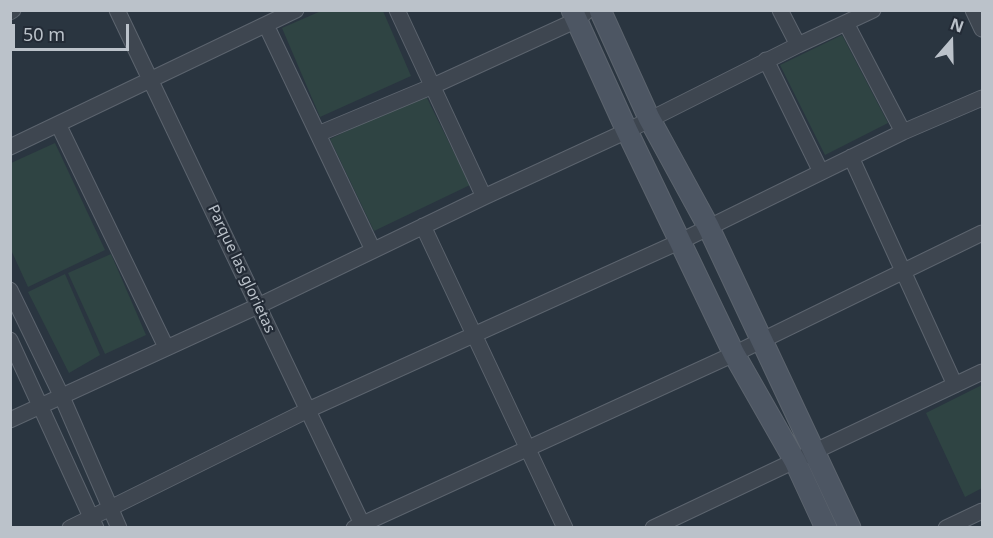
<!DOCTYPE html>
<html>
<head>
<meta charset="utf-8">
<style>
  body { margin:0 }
  #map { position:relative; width:993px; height:538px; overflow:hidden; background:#2a3540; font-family:"Noto Sans",sans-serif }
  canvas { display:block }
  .frame { position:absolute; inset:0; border:12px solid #bbc2ca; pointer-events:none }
  .north { position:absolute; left:921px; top:12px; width:60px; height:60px; -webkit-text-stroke:4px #232b36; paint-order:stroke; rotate:20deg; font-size:16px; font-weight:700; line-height:24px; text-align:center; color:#bbc2ca }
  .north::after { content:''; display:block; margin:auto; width:21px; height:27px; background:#bbc2ca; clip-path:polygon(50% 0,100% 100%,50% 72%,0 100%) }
  .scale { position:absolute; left:12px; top:24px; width:117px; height:27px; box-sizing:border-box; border:3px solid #bbc2ca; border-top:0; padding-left:8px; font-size:18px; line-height:21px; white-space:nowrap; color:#bbc2ca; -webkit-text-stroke:4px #232b36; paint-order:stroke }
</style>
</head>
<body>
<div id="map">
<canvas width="993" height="538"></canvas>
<div class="frame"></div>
<div class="north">N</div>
<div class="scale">50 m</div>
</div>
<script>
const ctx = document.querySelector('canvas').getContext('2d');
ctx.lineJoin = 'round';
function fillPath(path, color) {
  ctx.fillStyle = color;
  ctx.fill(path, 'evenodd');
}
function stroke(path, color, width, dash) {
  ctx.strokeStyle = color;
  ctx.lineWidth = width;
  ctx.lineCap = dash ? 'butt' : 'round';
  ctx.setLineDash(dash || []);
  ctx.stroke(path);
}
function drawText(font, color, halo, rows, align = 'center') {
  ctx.font = font + ' "Noto Sans",sans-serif';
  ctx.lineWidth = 4.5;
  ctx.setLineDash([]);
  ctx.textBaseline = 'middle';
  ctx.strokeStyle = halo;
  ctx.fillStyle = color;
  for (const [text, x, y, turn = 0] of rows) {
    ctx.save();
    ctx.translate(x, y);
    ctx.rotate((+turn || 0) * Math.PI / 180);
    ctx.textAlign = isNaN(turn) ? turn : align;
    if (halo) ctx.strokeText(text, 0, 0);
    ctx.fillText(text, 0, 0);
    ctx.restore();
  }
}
fillPath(new Path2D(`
  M321,11h62l28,65 -91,41 -38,-89z
  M842,35l46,88 -63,32 -45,-90z
  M425,94l45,91 -96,46 -44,-92z
  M55,143l50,107 -77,37 -17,-37v-87z
  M111,254l35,81 -41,19 -37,-81z
  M65,274l35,81 -31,18 -41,-81z
  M982,385v103l-17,9 -39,-84z`), '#2f4443');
const street = new Path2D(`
  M117,10l247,518
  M397,10l87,187
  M780,10l18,35
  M973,10l9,19
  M10,12l3,-2
  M846,23l57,109
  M266,25l107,225
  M766,60l55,112
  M58,124l108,223
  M318,134l115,-48 144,-66 11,-10
  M10,147l286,-137
  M851,157l104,228
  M423,226l142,302
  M10,290l52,107 57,131
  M10,340l86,188
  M10,420l248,-114 226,-109 143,-66 171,-86 75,-35
  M70,528l238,-118 373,-169 222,-109 79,-34
  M354,528l380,-174 248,-121
  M653,528l329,-156
  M946,528l36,-17`);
const secondary = new Path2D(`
  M572,10l55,121 107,223 61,107 31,67
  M600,10l49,108 59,108 142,302`);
stroke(street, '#5c646e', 17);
stroke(secondary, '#5c646e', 23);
stroke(street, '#3e4650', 15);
stroke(secondary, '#4d5663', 21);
drawText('15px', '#bbc2ca', '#232b36', [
  ["Parque las glorietas",241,269,65]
]);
</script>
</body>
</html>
